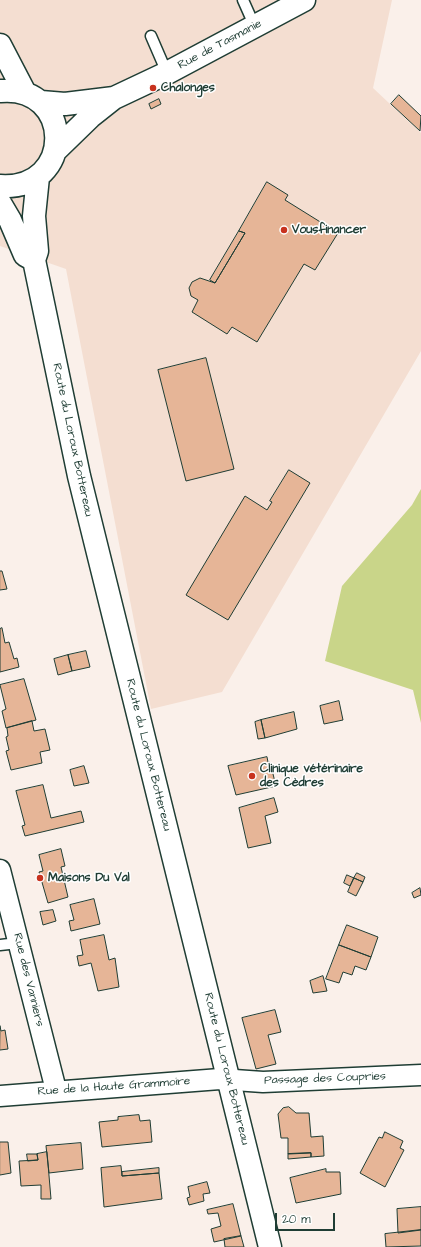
<!DOCTYPE html>
<html>
<head>
<meta charset="utf-8">
<style>
  body { margin:0 }
  #map { position:relative; width:421px; height:1247px; overflow:hidden; background:#faf0ea; font-family:"Architects Daughter",sans-serif }
  canvas { display:block }
  .scale { position:absolute; left:275px; top:1213px; width:60px; height:18px; box-sizing:border-box; border:2px solid #1f3d34; border-top:0; padding-left:5px; font-size:12px; line-height:14px; white-space:nowrap; color:#1f3d34; -webkit-text-stroke:3px #fff; paint-order:stroke }
</style>
</head>
<body>
<div id="map">
<canvas width="421" height="1247"></canvas>
<div class="scale">20 m</div>
</div>
<script>
const ctx = document.querySelector('canvas').getContext('2d');
ctx.lineJoin = 'round';
function fillPath(path, color) {
  ctx.fillStyle = color;
  ctx.fill(path, 'evenodd');
}
function stroke(path, color, width, dash) {
  ctx.strokeStyle = color;
  ctx.lineWidth = width;
  ctx.lineCap = dash ? 'butt' : 'round';
  ctx.setLineDash(dash || []);
  ctx.stroke(path);
}
function drawText(font, color, halo, rows, align = 'center') {
  ctx.font = font + ' "Architects Daughter",sans-serif';
  ctx.lineWidth = 3;
  ctx.setLineDash([]);
  ctx.textBaseline = 'middle';
  ctx.strokeStyle = halo;
  ctx.fillStyle = color;
  for (const [text, x, y, turn = 0] of rows) {
    ctx.save();
    ctx.translate(x, y);
    ctx.rotate((+turn || 0) * Math.PI / 180);
    ctx.textAlign = isNaN(turn) ? turn : align;
    if (halo) ctx.strokeText(text, 0, 0);
    ctx.fillText(text, 0, 0);
    ctx.restore();
  }
}
fillPath(new Path2D(`
  M0,0h392l-19,88 48,45v218l-199,341 -71,17 -85,-440 -66,-23z`), '#f4ded1');
fillPath(new Path2D(`
  M421,489v234l-8,-33 -88,-29 17,-75 70,-81z`), '#c9d589');
const building = new Path2D(`
  M399,95l22,21 -1,15 -29,-27z
  M159,99l2,5 -10,5 -2,-5z
  M267,182l21,13 -3,5 53,33 -23,37 -11,-6 -47,78 -25,-15 -5,7 -35,-22 6,-12 -7,-4 -2,-8 3,-6 8,-4 15,5 30,-50 -6,-2z
  M239,231l6,2 -30,50 -5,-3z
  M206,358l28,111 -48,12 -28,-111z
  M289,470l21,13 -82,137 -42,-25 59,-99 22,14 5,-8 -2,-1z
  M0,571h2l5,18 -7,1z
  M2,628l3,15 4,-1 5,17 3,-1 2,9 -19,5v-43z
  M86,651l4,16 -18,4 -4,-16z
  M68,655l4,16 -14,4 -4,-16z
  M24,679l12,41 -30,8 -4,-17 4,-2 -6,-24z
  M339,701l4,19 -19,4 -4,-18z
  M294,712l3,17 -32,9 -4,-18z
  M261,720l4,18 -7,1 -3,-17z
  M32,721l2,10 11,-2 5,21 -10,2 2,11 -31,7 -5,-19 3,-1 -3,-13 2,-1 -1,-8z
  M267,757l1,5h2l6,24 -40,9 -8,-29z
  M84,766l5,17 -15,3 -4,-16z
  M43,785l8,33 30,-7 3,11 -59,14 -3,-10 3,-1 -9,-34z
  M274,798l4,14 -13,4 6,27 -23,5 -9,-40z
  M61,849l4,17 -4,1 7,30 -20,6 -9,-31 4,-1 -4,-16z
  M357,873l8,4 -2,5 -9,-4z
  M347,875l7,3 -4,8 -6,-3z
  M354,878l9,4 -7,14 -8,-4z
  M420,888l1,7 -7,3 -2,-5z
  M94,899l6,25 -29,7 -2,-10 5,-1 -4,-15z
  M53,910l3,11 -13,4 -3,-13z
  M347,925l31,12 -7,20 -32,-12z
  M104,935l5,25 6,-2 4,29 -21,4 -7,-28 -12,3 -2,-10 6,-1 -3,-15z
  M339,945l32,12 -5,13 -11,-4 -3,9 -9,-3 -4,11 -13,-4z
  M323,976l4,15 -14,2 -3,-12z
  M275,1010l6,22 -13,3 8,29 -20,5 -14,-51z
  M0,1026l1,5 4,-1 3,19 -8,1z
  M289,1107l7,6h13l2,24 12,-1 1,20 -13,1v-4l-23,1v-16h-7l-3,-24 5,-6z
  M139,1115l1,6 10,-1 2,22 -50,5 -3,-25 19,-2v-3z
  M385,1132l18,9 -3,7 4,2 -19,37 -25,-14 19,-36 3,1z
  M0,1142h8l3,31 -11,2z
  M81,1143l2,26 -34,4 -3,-27z
  M47,1152l4,47h-10v-14l-20,1 -2,-25 19,-1 -1,-6z
  M311,1153v4l-23,2v-5z
  M27,1154h10l1,6 -10,1z
  M121,1166l1,10 37,-3 3,26 -58,8 -3,-39z
  M159,1168v5l-37,3v-4z
  M326,1169v3h14l1,22 -45,9 -6,-25z
  M207,1182l3,11 -7,1 1,7 -15,4 -2,-7 3,-1 -2,-10z
  M233,1204l8,32 -27,6 -3,-13 10,-3 -3,-13 -10,1 -1,-4z
  M421,1207v23l-23,3 -1,-24z
  M421,1230v16l-35,1 -1,-13z
  M241,1236l3,11h-19l-1,-8z`);
fillPath(building, '#e6b597');
stroke(building, '#1f3d34', 1);
const lane = new Path2D(`
  M243,0l12,27
  M151,36l16,37
  M0,945l18,-2`);
const street = new Path2D(`
  M0,870l56,220
  M0,1096l220,-17 43,3 158,-7`);
const secondary = new Path2D(`
  M0,45l25,48
  M0,91c74,-7 76,100 0,95
  M41,102l24,2 49,-6
  M56,150l34,-33 24,-19 53,-25 137,-73
  M38,177l-4,39 3,35 -3,9 45,216 191,771
  M0,203l10,17 15,35 9,5`);
stroke(lane, '#1f3d34', 13);
stroke(street, '#1f3d34', 23);
stroke(secondary, '#1f3d34', 25);
stroke(lane, '#fff', 10);
stroke(street, '#fff', 20);
stroke(secondary, '#fff', 22);
for (const [x, y, r, color] of [
  [153,88,4,"#c8321e"],
  [284,230,4,"#c8321e"],
  [252,776,4,"#c8321e"],
  [40,878,4,"#c8321e"]
]) {
  const dot = new Path2D();
  dot.arc(x, y, r, 0, 2 * Math.PI);
  ctx.fillStyle = color;
  ctx.fill(dot);
  stroke(dot, '#fff', 1.5);
}
drawText('12px', '#1f3d34', '#fff', [
  ["Rue de Tasmanie",220,45,-28],
  ["Route du Loroux Bottereau",72,440,78],
  ["Route du Loroux Bottereau",148,755,76],
  ["Rue des Vanniers",28,980,76],
  ["Route du Loroux Bottereau",226,1069,76],
  ["Passage des Coupries",325,1079,-2],
  ["Rue de la Haute Grammoire",114,1087,-4]
]);
drawText('bold 12px', '#1f3d34', '#fff', [
  ["Chalonges",161,88],
  ["Vousfinancer",292,230],
  ["Clinique vétérinaire",260,769],
  ["des Cèdres",260,783],
  ["Maisons Du Val",48,878]
], 'left');
</script>
</body>
</html>
